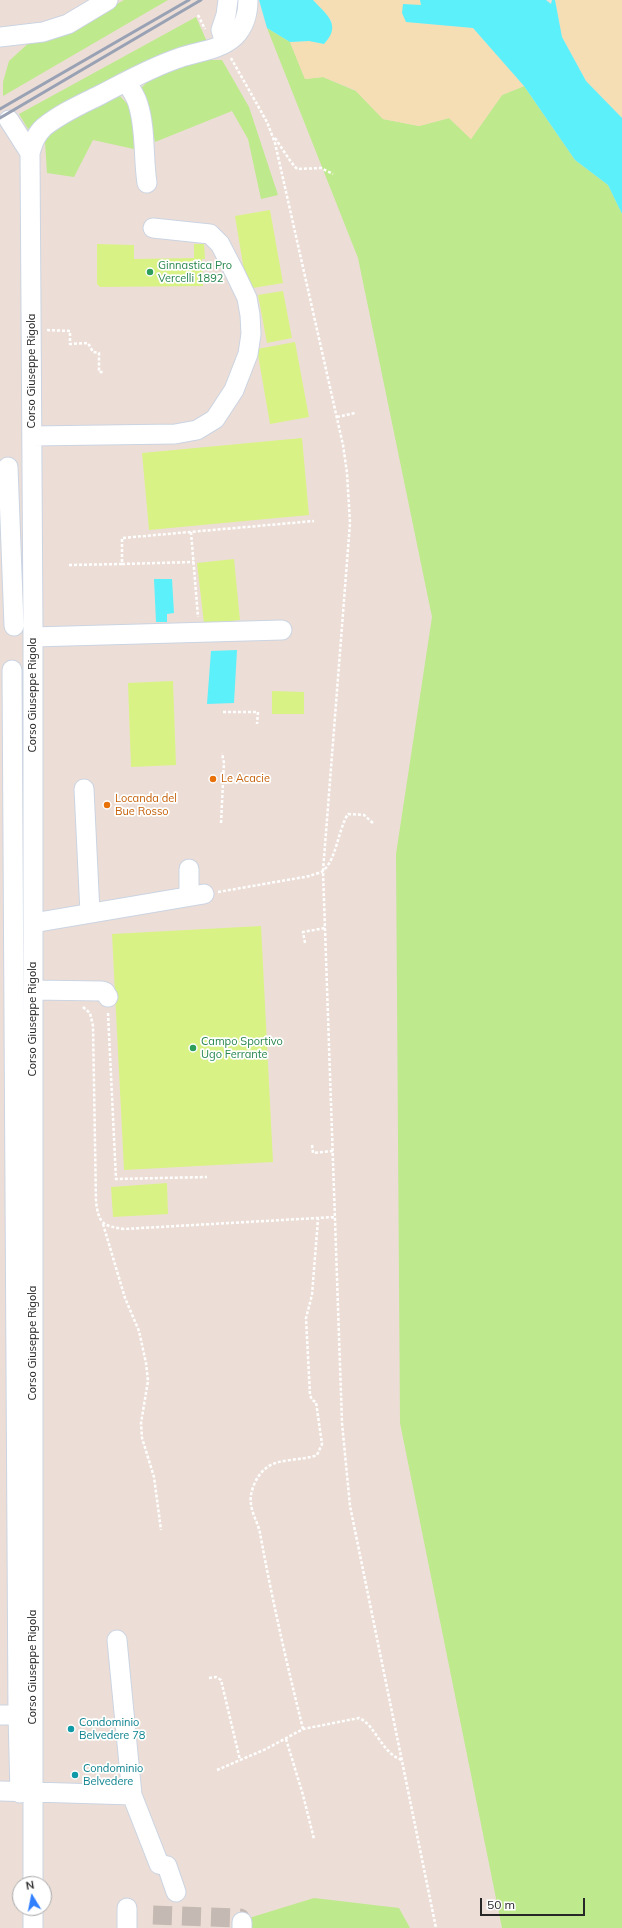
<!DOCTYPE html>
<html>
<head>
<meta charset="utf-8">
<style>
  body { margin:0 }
  #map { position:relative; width:622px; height:1928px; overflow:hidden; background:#ecded6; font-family:Mulish,sans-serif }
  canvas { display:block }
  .north { position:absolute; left:12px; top:1876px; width:40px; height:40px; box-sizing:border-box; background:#fff; border:1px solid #a9a9a9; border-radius:50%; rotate:350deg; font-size:11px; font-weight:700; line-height:16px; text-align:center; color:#272727 }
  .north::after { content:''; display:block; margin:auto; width:14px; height:18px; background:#307fff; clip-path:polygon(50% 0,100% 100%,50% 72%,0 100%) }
  .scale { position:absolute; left:480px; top:1898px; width:105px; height:18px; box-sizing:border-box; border:2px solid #272727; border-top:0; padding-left:5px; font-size:12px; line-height:14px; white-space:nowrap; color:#272727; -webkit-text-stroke:3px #fff; paint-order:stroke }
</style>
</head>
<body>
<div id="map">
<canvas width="622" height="1928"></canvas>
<div class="north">N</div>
<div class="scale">50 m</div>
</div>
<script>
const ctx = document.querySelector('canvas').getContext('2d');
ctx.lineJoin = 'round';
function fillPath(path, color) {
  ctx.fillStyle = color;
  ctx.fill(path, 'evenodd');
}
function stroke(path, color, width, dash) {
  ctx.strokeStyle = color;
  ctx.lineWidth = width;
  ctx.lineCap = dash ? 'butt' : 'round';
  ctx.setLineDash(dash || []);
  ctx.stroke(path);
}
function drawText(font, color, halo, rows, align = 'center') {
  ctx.font = font + ' Mulish,sans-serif';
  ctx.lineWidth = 3.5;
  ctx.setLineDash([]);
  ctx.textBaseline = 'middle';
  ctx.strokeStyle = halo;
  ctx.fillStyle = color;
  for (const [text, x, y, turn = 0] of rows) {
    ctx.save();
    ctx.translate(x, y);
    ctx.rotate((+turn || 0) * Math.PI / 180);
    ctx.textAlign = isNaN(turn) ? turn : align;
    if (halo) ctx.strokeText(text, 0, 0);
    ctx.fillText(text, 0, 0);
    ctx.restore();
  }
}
fillPath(new Path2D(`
  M124,0h44l-165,96v-14l6,-21 23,-21 40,-10z
  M196,17l12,27 -37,10 -143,75 -9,-15z
  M267,28l23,14 15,37 18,-2 33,14 27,28 36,7 30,-8 22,21 31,-44 22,-9 51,74 33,25 14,29v1714h-120l-102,-505 -4,-569 36,-237 -74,-359z
  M192,60h30l27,47 29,88 -17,4 -13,-60 -16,-28 -77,31 -13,-55 16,-15z
  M119,95l13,14 2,40 -41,-9 -19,37 -27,-4 -2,-31 11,-16z
  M314,1898l85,10 11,20h-161v-10z`), '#bee98c');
fillPath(new Path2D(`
  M313,0h107l2,5 -16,17 67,6 51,58 -22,9 -31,44 -22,-21 -30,8 -36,-7 -28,-29 -32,-13 -18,2 -15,-37 19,-1 15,3 8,-23z
  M555,0h67v118l-36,-37 -24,-44z`), '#f5deb4');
fillPath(new Path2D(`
  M270,210l13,73 -36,6 -12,-73z
  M97,244l37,1v14l60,-1v-14h10l1,15h-3l1,27 -103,1 -3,-3z
  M283,291l9,47 -25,5 -9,-48z
  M295,342l14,75 -39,7 -13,-75z
  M302,438l7,77 -160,15 -7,-77z
  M234,559l6,61 -36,4 -7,-61z
  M173,681l3,84 -45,2 -3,-84z
  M272,691l32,1v22h-32z
  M261,926l12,236 -149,8 -12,-236z
  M167,1183l1,31 -55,3 -2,-30z`), '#d9f286');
fillPath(new Path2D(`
  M259,0h54c14,15 29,25 11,44l-15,-3 -19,1 -23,-14z
  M420,0h126l5,4 1,-4h3l7,37 24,44 36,37v96l-14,-29 -33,-25 -51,-74 -51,-58 -67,-6 -4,-9 1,-9 18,1z
  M154,579h18l2,34 -7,1v8h-11z
  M237,650l-3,53 -27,1 4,-53z`), '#5cf0fa');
stroke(new Path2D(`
  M153,1915l87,3 2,4`), '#c5b9b3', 19, [19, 10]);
const minor = new Path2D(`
  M0,37l43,-5 25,-8 40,-24
  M225,43l-4,-13 5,-15 2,-15
  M127,82c3,7 9,14 11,22 8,25 5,53 9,79
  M9,120l21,33
  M32,436l143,-2 22,-4 18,-11 19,-29 14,-36 3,-20 -1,-19 -3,-17 -12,-25 -15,-29 -10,-10 -57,-6
  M8,467l6,159
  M33,637l249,-7
  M12,670l6,1045 2,78
  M84,789l6,124
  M189,896v-27
  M33,923l171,-29
  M33,990l69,1 3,1 3,5
  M0,1715h18
  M0,1791l132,4 -15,-155
  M132,1795l27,69 8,2 9,26
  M33,1884v-1258l-3,-473c3,-10 6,-19 14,-26 17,-14 38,-23 58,-33 25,-13 50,-27 77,-36 19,-7 40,-7 56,-22 9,-9 13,-23 13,-36
  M33,1928v-20
  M127,1928v-20
  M242,1928v-6`);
stroke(minor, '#cbd4e2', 21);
stroke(new Path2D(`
  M198,15l7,14
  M231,58l36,64 8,21 68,302 4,28 3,50 -27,348 19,552 8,83 86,422
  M275,138l16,24 6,7 24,-1 12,6
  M47,330l23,1v13l18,-1 5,9 6,1v19h4
  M337,417l18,-4
  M191,532l7,85
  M122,564l72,-2
  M69,565l53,-1v-26l192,-17
  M223,712h35l-1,12
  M221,823l3,-60 -2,-10
  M218,892l92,-16c4,-2 11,-3 14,-6 13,-13 14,-40 24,-56l16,1 10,9
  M305,943l-2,-11 22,-4
  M83,1007l7,6 3,13 3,176c3,22 7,24 28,27l211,-12
  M108,1013l8,166 91,-2
  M312,1145l1,8 20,-2
  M103,1224l22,74 14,33 7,32 2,18 -7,42 1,15 12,39 7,53
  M209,1678l7,-1 5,3 19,80
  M303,1729c-16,-64 -31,-130 -43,-196 -2,-10 -8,-19 -9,-29 -2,-11 5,-28 14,-35 11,-11 37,-8 52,-14l5,-11 -6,-42 -4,-2 -2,-5 -4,-77 6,-23 6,-76
  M286,1739l17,56 11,44
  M217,1770l49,-21 37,-20 56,-11c16,6 23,36 43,42`), '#fff', 2.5, [3, 2]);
stroke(minor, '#fff', 19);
stroke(new Path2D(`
  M0,109l189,-109
  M0,118l201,-118`), '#99a2b4', 3);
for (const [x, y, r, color] of [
  [150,272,4,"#2e9e5b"],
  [213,779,4,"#e8710a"],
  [107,805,4,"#e8710a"],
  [193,1048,4,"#2e9e5b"],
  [71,1729,4,"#0f9aa8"],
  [75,1775,4,"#0f9aa8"]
]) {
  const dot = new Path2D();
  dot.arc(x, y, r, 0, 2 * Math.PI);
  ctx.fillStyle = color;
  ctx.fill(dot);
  stroke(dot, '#fff', 1.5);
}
drawText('11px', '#27864d', '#fff', [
  ["Ginnastica Pro",158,266],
  ["Vercelli 1892",158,279],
  ["Campo Sportivo",201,1042],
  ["Ugo Ferrante",201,1055]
], 'left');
drawText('11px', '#272727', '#fff', [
  ["Corso Giuseppe Rigola",32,371,-90],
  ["Corso Giuseppe Rigola",33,695,-90],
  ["Corso Giuseppe Rigola",33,1019,-90],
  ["Corso Giuseppe Rigola",33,1343,-90],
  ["Corso Giuseppe Rigola",33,1667,-90]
]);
drawText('11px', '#c56008', '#fff', [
  ["Le Acacie",221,779],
  ["Locanda del",115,799],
  ["Bue Rosso",115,812]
], 'left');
drawText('11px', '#0d838f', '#fff', [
  ["Condominio",79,1723],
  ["Belvedere 78",79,1736],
  ["Condominio",83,1769],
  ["Belvedere",83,1782]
], 'left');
</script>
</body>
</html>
